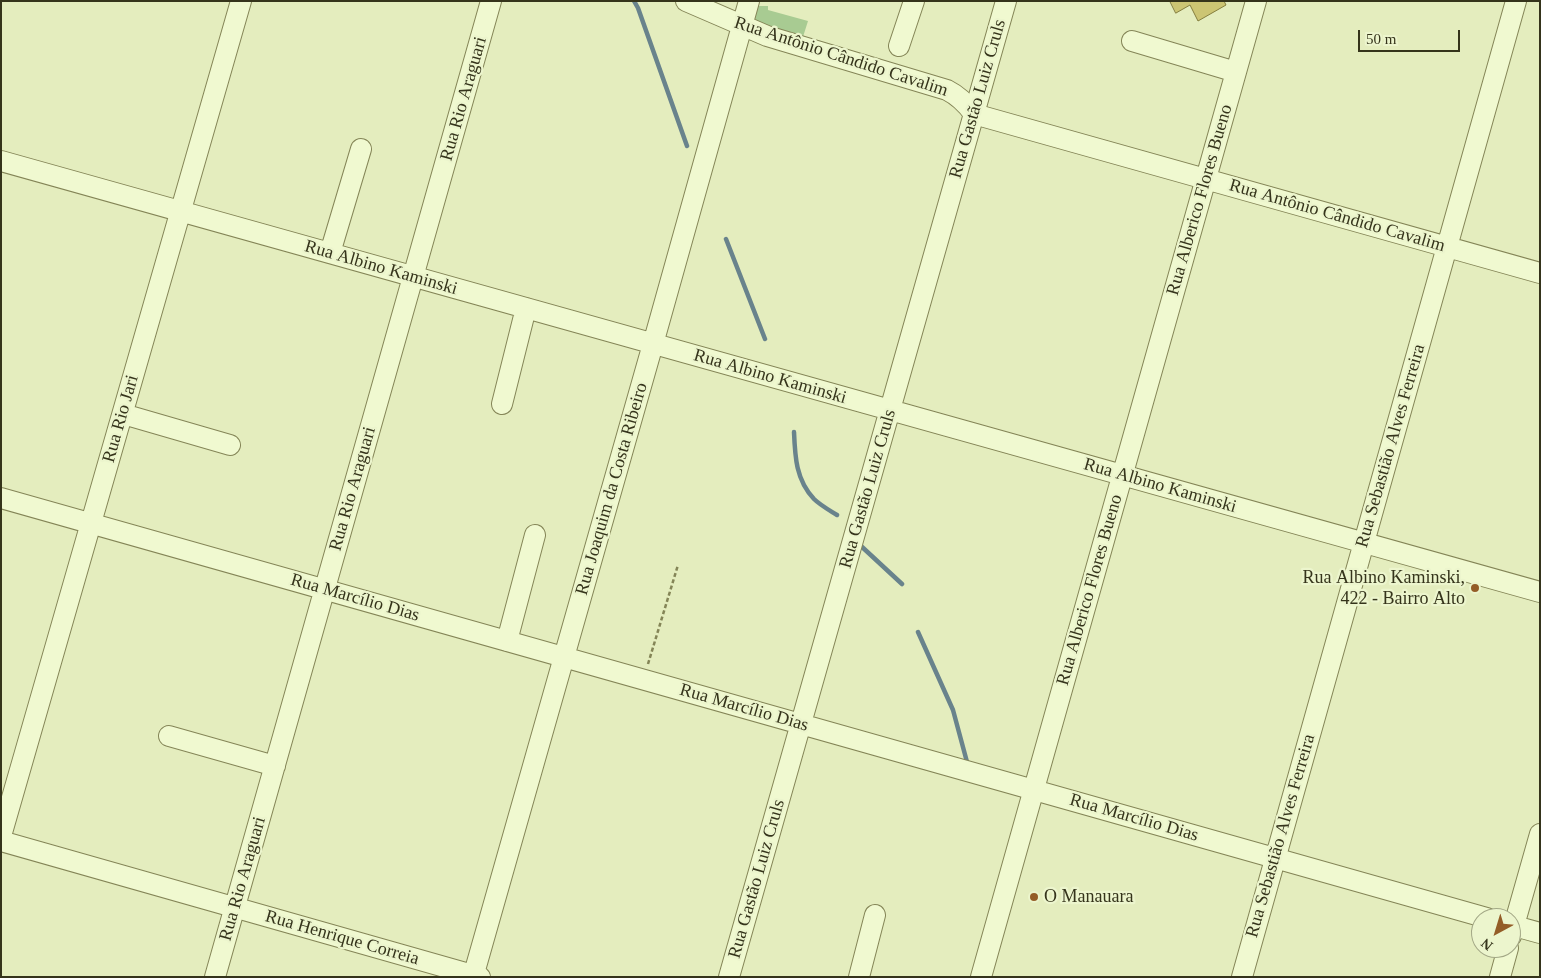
<!DOCTYPE html>
<html>
<head>
<meta charset="utf-8">
<style>
  body { margin:0 }
  #map { position:relative; width:1541px; height:978px; overflow:hidden; background:#e4edbe; font-family:"Times New Roman",serif }
  canvas { display:block }
  .frame { position:absolute; inset:0; border:2px solid #35341b; pointer-events:none }
  .north { position:absolute; left:1471px; top:908px; width:50px; height:50px; box-sizing:border-box; background:#ecf5cd; border:1px solid #a3a886; border-radius:50%; rotate:219deg; font-size:14px; font-weight:700; line-height:20px; text-align:center; color:#35341b }
  .north::after { content:''; display:block; margin:auto; width:18px; height:22px; background:#945d27; clip-path:polygon(50% 0,100% 100%,50% 72%,0 100%) }
  .scale { position:absolute; left:1358px; top:30px; width:102px; height:22px; box-sizing:border-box; border:2px solid #35341b; border-top:0; padding-left:6px; font-size:15px; line-height:18px; white-space:nowrap; color:#35341b; -webkit-text-stroke:4px #ecf5cd; paint-order:stroke }
</style>
</head>
<body>
<div id="map">
<canvas width="1541" height="978"></canvas>
<div class="frame"></div>
<div class="north">N</div>
<div class="scale">50 m</div>
</div>
<script>
const ctx = document.querySelector('canvas').getContext('2d');
ctx.lineJoin = 'round';
function fillPath(path, color) {
  ctx.fillStyle = color;
  ctx.fill(path, 'evenodd');
}
function stroke(path, color, width, dash) {
  ctx.strokeStyle = color;
  ctx.lineWidth = width;
  ctx.lineCap = dash ? 'butt' : 'round';
  ctx.setLineDash(dash || []);
  ctx.stroke(path);
}
function drawText(font, color, halo, rows, align = 'center') {
  ctx.font = font + ' "Times New Roman",serif';
  ctx.lineWidth = 4.5;
  ctx.setLineDash([]);
  ctx.textBaseline = 'middle';
  ctx.strokeStyle = halo;
  ctx.fillStyle = color;
  for (const [text, x, y, turn = 0] of rows) {
    ctx.save();
    ctx.translate(x, y);
    ctx.rotate((+turn || 0) * Math.PI / 180);
    ctx.textAlign = isNaN(turn) ? turn : align;
    if (halo) ctx.strokeText(text, 0, 0);
    ctx.fillText(text, 0, 0);
    ctx.restore();
  }
}
fillPath(new Path2D(`
  M757,6h11v4l40,11 -6,19 -45,-18 -3,-5z`), '#a8cb92');
stroke(new Path2D(`
  M634,1l4,7 49,138
  M726,239l39,100
  M794,432c1,25 2,48 20,67 6,6 15,11 23,16
  M861,546l41,38
  M918,632l35,78 14,52`), '#69838c', 4.5);
const building = new Path2D(`
  M1170,1h54l2,4 -28,16 -8,-16 -14,8z`);
fillPath(building, '#ccc573');
stroke(building, '#847d3d', 1);
const minor = new Path2D(`
  M686,1l81,35 180,54c12,6 19,13 27,24l566,159
  M1132,41l104,31
  M899,46l15,-45
  M1,161l1539,431
  M330,253l31,-104
  M502,404l24,-96
  M123,414l107,31
  M1,498l1486,420
  M507,641l28,-106
  M169,736l106,30
  M1,836l240,-835
  M1,841l479,136
  M1511,925l29,8
  M1511,936l29,-102
  M215,977l276,-976
  M473,977l180,-633 96,-343
  M729,977l277,-976
  M859,977l16,-62
  M981,977l275,-976
  M1242,977l274,-976
  M1500,977l8,-29`);
stroke(minor, '#848557', 22);
stroke(new Path2D(`
  M648,664l30,-99`), '#848557', 2.5, [4, 2.5]);
stroke(minor, '#f0f9d0', 20);
for (const [x, y, r, color] of [
  [1475,588,5,"#945d27"],
  [1034,897,5,"#945d27"]
]) {
  const dot = new Path2D();
  dot.arc(x, y, r, 0, 2 * Math.PI);
  ctx.fillStyle = color;
  ctx.fill(dot);
  stroke(dot, '#ecf5cd', 2);
}
drawText('18px', '#35341b', '#ecf5cd', [
  ["Rua Antônio Cândido Cavalim",841,57,18],
  ["Rua Rio Araguari",464,99,-74],
  ["Rua Gastão Luiz Cruls",978,99,-74],
  ["Rua Alberico Flores Bueno",1200,200,-74],
  ["Rua Antônio Cândido Cavalim",1337,216,16],
  ["Rua Albino Kaminski",381,268,16],
  ["Rua Albino Kaminski",770,377,16],
  ["Rua Rio Jari",121,419,-74],
  ["Rua Sebastião Alves Ferreira",1391,446,-74],
  ["Rua Albino Kaminski",1160,486,16],
  ["Rua Rio Araguari",353,489,-74],
  ["Rua Joaquim da Costa Ribeiro",612,489,-74],
  ["Rua Gastão Luiz Cruls",868,489,-74],
  ["Rua Alberico Flores Bueno",1090,590,-74],
  ["Rua Marcílio Dias",355,598,16],
  ["Rua Marcílio Dias",744,708,16],
  ["Rua Marcílio Dias",1134,818,16],
  ["Rua Sebastião Alves Ferreira",1281,836,-74],
  ["Rua Rio Araguari",243,879,-74],
  ["Rua Gastão Luiz Cruls",757,879,-74],
  ["Rua Henrique Correia",342,938,16]
]);
drawText('18px', '#35341b', '#ecf5cd', [
  ["Rua Albino Kaminski,",1465,578],
  ["422 - Bairro Alto",1465,599],
  ["O Manauara",1044,897,"left"]
], 'right');
</script>
</body>
</html>
